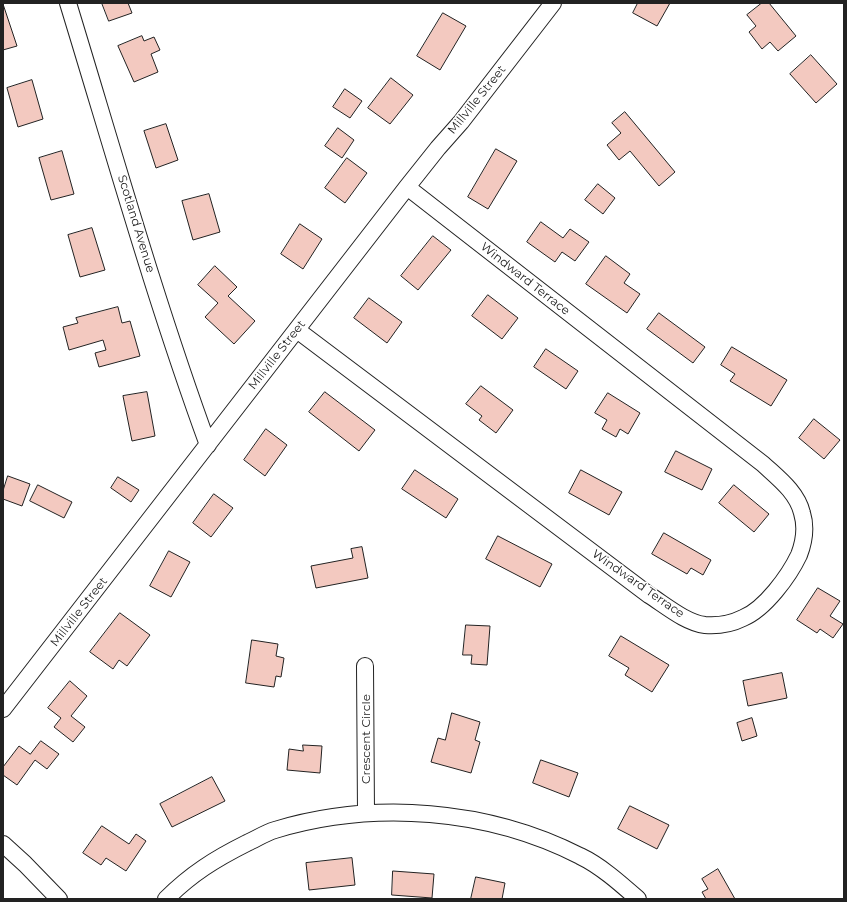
<!DOCTYPE html>
<html>
<head>
<meta charset="utf-8">
<style>
  body { margin:0 }
  #map { position:relative; width:847px; height:902px; overflow:hidden; background:#fff; font-family:Montserrat,sans-serif }
  canvas { display:block }
  .frame { position:absolute; inset:0; border:4px solid #222; pointer-events:none }
</style>
</head>
<body>
<div id="map">
<canvas width="847" height="902"></canvas>
<div class="frame"></div>
</div>
<script>
const ctx = document.querySelector('canvas').getContext('2d');
ctx.lineJoin = 'round';
function fillPath(path, color) {
  ctx.fillStyle = color;
  ctx.fill(path, 'evenodd');
}
function stroke(path, color, width, dash) {
  ctx.strokeStyle = color;
  ctx.lineWidth = width;
  ctx.lineCap = dash ? 'butt' : 'round';
  ctx.setLineDash(dash || []);
  ctx.stroke(path);
}
function drawText(font, color, halo, rows, align = 'center') {
  ctx.font = font + ' Montserrat,sans-serif';
  ctx.lineWidth = 3;
  ctx.setLineDash([]);
  ctx.textBaseline = 'middle';
  ctx.strokeStyle = halo;
  ctx.fillStyle = color;
  for (const [text, x, y, turn = 0] of rows) {
    ctx.save();
    ctx.translate(x, y);
    ctx.rotate((+turn || 0) * Math.PI / 180);
    ctx.textAlign = isNaN(turn) ? turn : align;
    if (halo) ctx.strokeText(text, 0, 0);
    ctx.fillText(text, 0, 0);
    ctx.restore();
  }
}
const building = new Path2D(`
  M102,3h26l4,10 -23,8z
  M638,3h32l-13,23 -24,-13z
  M762,3h7l27,33 -18,15 -8,-9 -8,7 -13,-17 7,-6 -9,-11z
  M3,4l14,42 -14,4z
  M443,13l23,13 -26,44 -23,-14z
  M142,36l2,5 10,-4 6,13 -9,4 7,18 -24,10 -16,-36z
  M811,55l26,29 -21,19 -26,-29z
  M391,78l22,17 -23,29 -22,-16z
  M32,80l11,39 -25,8 -11,-39z
  M345,89l17,12 -12,17 -17,-11z
  M625,112l50,60 -16,14 -29,-35 -11,9 -12,-15 14,-12 -9,-10z
  M166,124l12,36 -22,8 -12,-37z
  M338,128l16,12 -12,18 -17,-12z
  M496,149l21,12 -29,48 -20,-12z
  M62,151l12,43 -23,6 -12,-42z
  M347,158l20,15 -22,30 -20,-15z
  M598,184l17,14 -12,16 -18,-14z
  M209,194l11,38 -27,8 -11,-39z
  M541,222l22,16 7,-9 19,13 -14,19 -13,-9 -7,10 -28,-20z
  M300,224l22,15 -19,30 -22,-15z
  M92,228l13,42 -25,7 -12,-42z
  M433,236l18,14 -33,40 -17,-14z
  M606,256l24,18 -6,9 16,11 -13,19 -41,-29z
  M215,266l22,21 -9,9 27,25 -21,23 -29,-27 13,-14 -20,-18z
  M488,295l30,23 -16,21 -30,-23z
  M369,298l33,24 -15,21 -33,-25z
  M118,307l4,16 8,-2 10,35 -41,11 -4,-14 11,-3 -3,-10 -34,10 -6,-23 15,-4 -2,-5z
  M659,313l46,34 -12,16 -46,-34z
  M732,347l55,33 -16,26 -41,-25 5,-7 -14,-9z
  M546,349l32,22 -12,18 -32,-22z
  M481,386l32,24 -17,23 -17,-13 3,-4 -16,-12z
  M147,392l8,44 -23,5 -9,-45z
  M325,392l50,38 -16,21 -50,-39z
  M608,393l32,20 -12,21 -8,-5 -4,8 -14,-8 5,-9 -12,-7z
  M814,419l26,21 -16,19 -25,-21z
  M266,429l21,16 -22,31 -21,-16z
  M676,451l36,18 -10,21 -37,-18z
  M415,470l43,29 -12,19 -44,-29z
  M581,470l41,22 -13,23 -40,-22z
  M8,476l22,8 -8,22 -19,-7v-8z
  M118,477l21,13 -8,12 -20,-14z
  M38,485l34,17 -8,16 -34,-17z
  M734,485l35,29 -15,18 -35,-29z
  M214,494l19,14 -22,29 -18,-14z
  M664,533l47,27 -8,15 -12,-7 -4,6 -35,-20z
  M498,536l54,28 -12,23 -54,-28z
  M362,547l6,31 -52,10 -5,-22 42,-8 -2,-9z
  M169,551l21,11 -19,35 -21,-11z
  M818,588l22,13 -10,15 13,8 -10,14 -13,-9 -3,4 -20,-13z
  M120,613l30,22 -23,31 -8,-6 -6,9 -23,-17z
  M466,625l24,1 -3,39 -16,-1 1,-9h-9z
  M621,636l48,29 -17,27 -27,-17 4,-7 -20,-12z
  M252,640l26,4 -2,12 8,2 -3,19 -5,-1 -2,11 -28,-4z
  M782,673l5,25 -39,8 -5,-25z
  M70,681l17,15 -16,20 14,11 -12,15 -19,-15 7,-9 -13,-10z
  M452,713l28,9 -5,18 5,2 -9,31 -40,-11 7,-24 7,2z
  M752,718l5,18 -15,5 -5,-18z
  M41,741l18,13 -12,15 -12,-9 -18,25 -14,-10v-8l16,-21 11,8z
  M303,745l19,1 -2,27 -33,-3 2,-21 14,2z
  M541,760l37,13 -9,24 -36,-14z
  M212,777l13,24 -53,26 -12,-23z
  M630,806l39,19 -12,24 -39,-20z
  M102,826l27,18 7,-10 10,7 -20,30 -20,-13 -5,7 -18,-12z
  M352,858l3,27 -46,5 -3,-27z
  M718,869l17,30h-29l-4,-7 6,-3 -6,-10z
  M393,871l41,3 -2,24 -40,-3z
  M476,877l29,6 -3,16h-31z`);
fillPath(building, '#f3c9c0');
stroke(building, '#222', 1);
const street = new Path2D(`
  M68,3c45,147 87,297 140,442
  M297,330l352,265c16,10 37,28 56,30 13,1 26,-1 38,-7 22,-9 46,-42 56,-63 5,-13 7,-29 3,-42 -5,-21 -24,-35 -39,-49l-356,-277
  M365,666l1,147
  M3,709l404,-522 31,-39 23,-26 92,-119
  M3,844l22,20 34,35
  M166,899c25,-25 49,-40 81,-56 9,-4 18,-10 28,-13 99,-30 213,-21 305,26 21,10 41,28 58,43`);
stroke(street, '#222', 18);
stroke(street, '#fff', 16);
drawText('12px', '#222', '#fff', [
  ["Millville Street",477,100,-51],
  ["Scotland Avenue",136,224,73],
  ["Windward Terrace",525,279,38],
  ["Millville Street",277,355,-52],
  ["Windward Terrace",638,584,35],
  ["Millville Street",79,612,-52],
  ["Crescent Circle",366,739,-90]
]);
</script>
</body>
</html>
